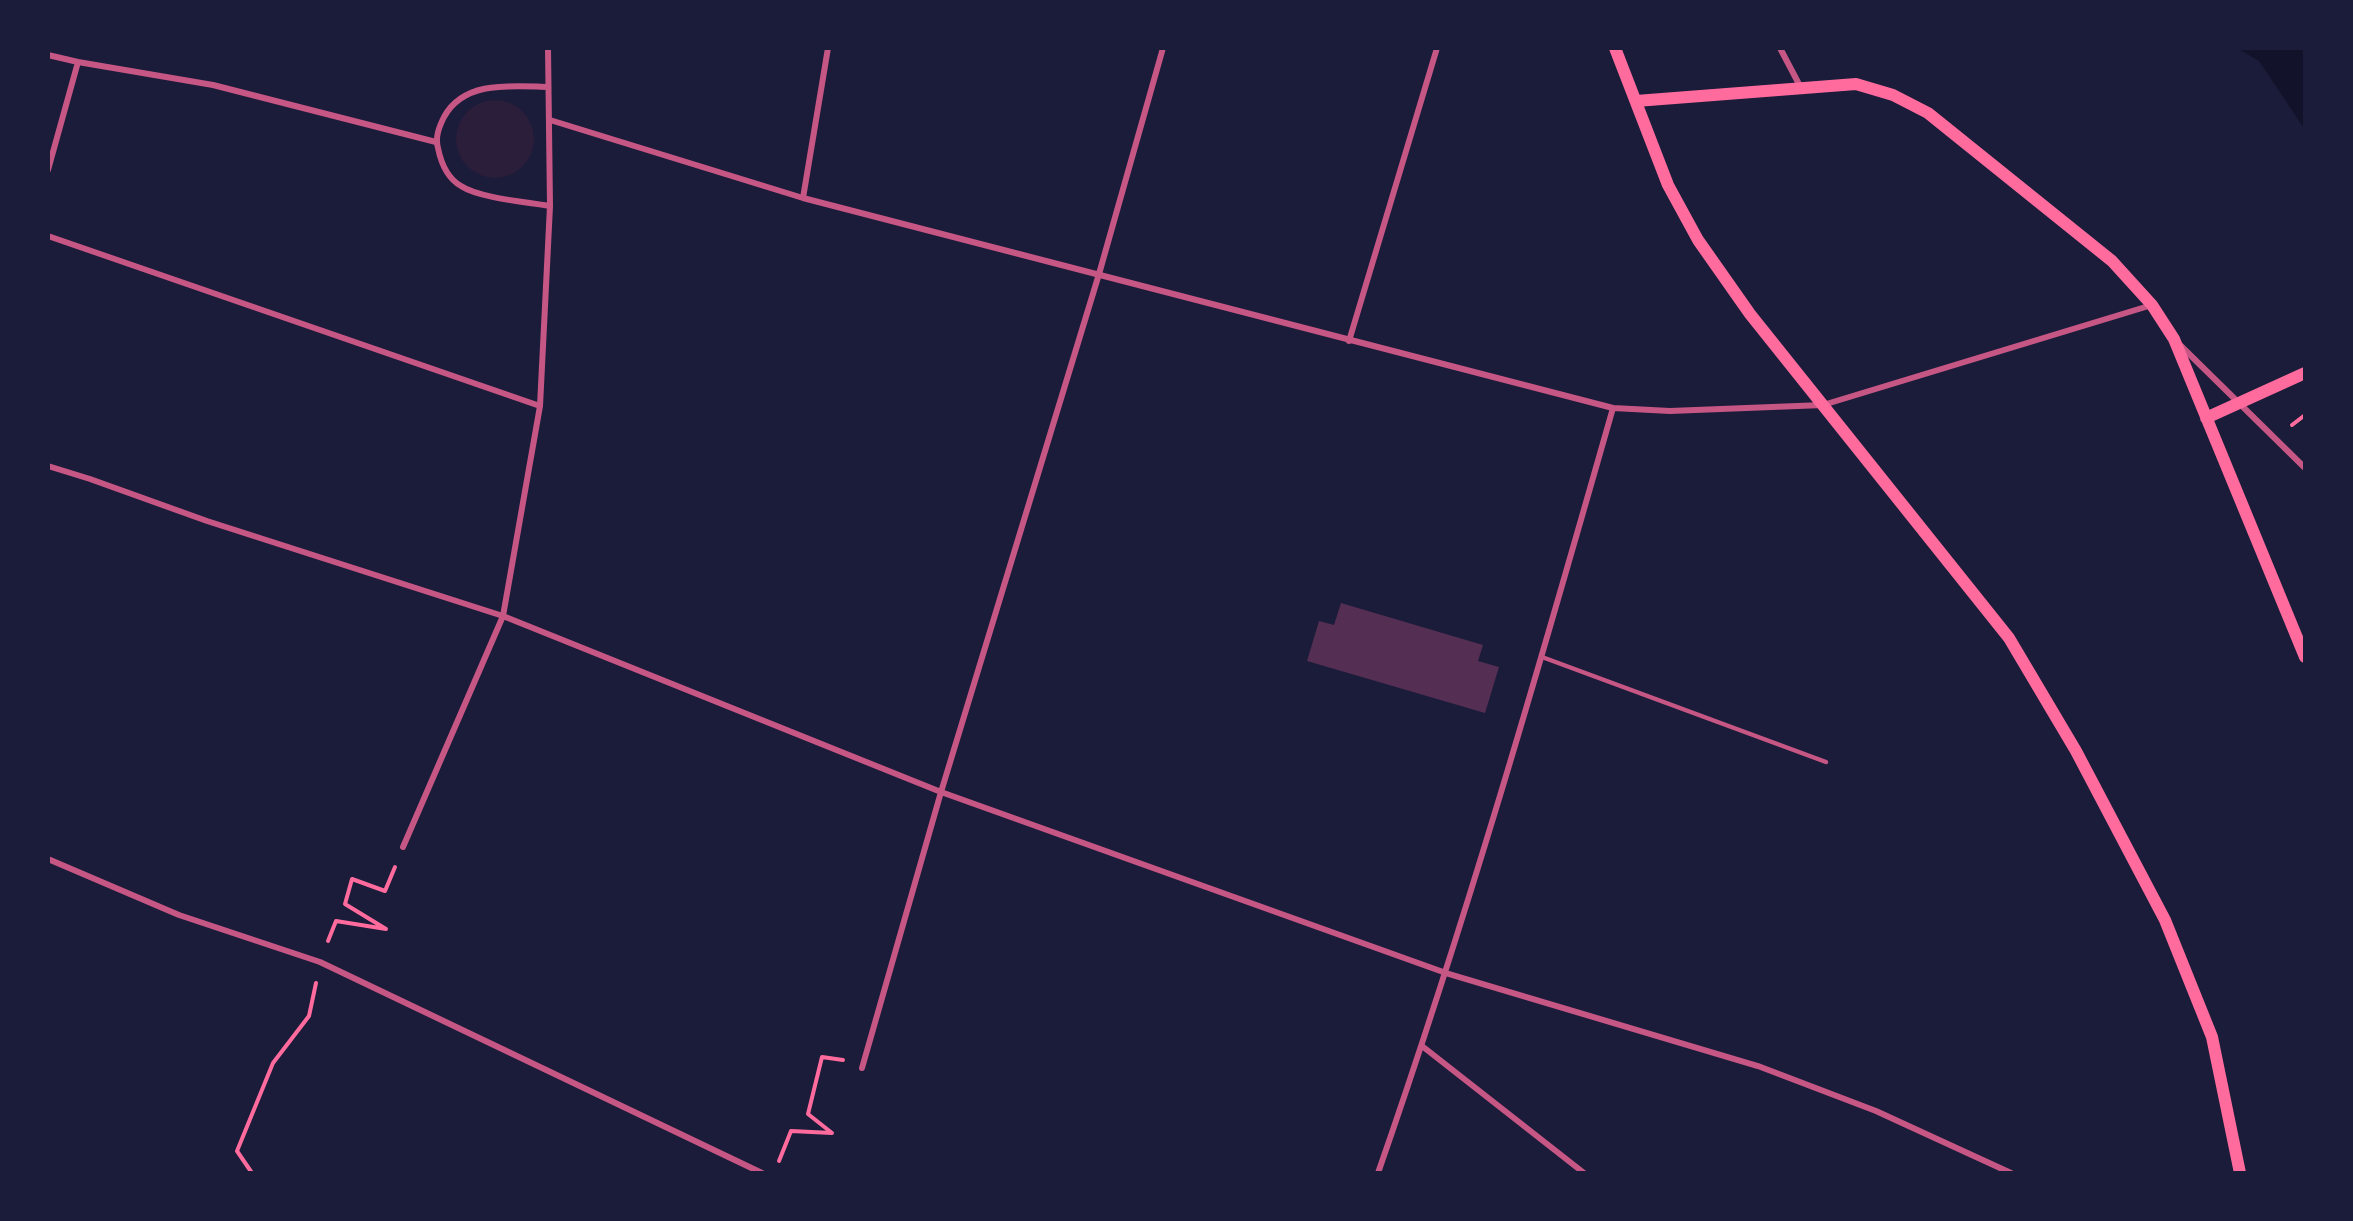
<!DOCTYPE html>
<html>
<head>
<meta charset="utf-8">
<style>
  body { margin:0 }
  #map { position:relative; width:2353px; height:1221px; overflow:hidden; background:#1b1b3a; font-family:"Roboto Condensed",sans-serif }
  canvas { display:block }
  .frame { position:absolute; inset:0; border:50px solid #1b1b3a; pointer-events:none }
</style>
</head>
<body>
<div id="map">
<canvas width="2353" height="1221"></canvas>
<div class="frame"></div>
</div>
<script>
const ctx = document.querySelector('canvas').getContext('2d');
ctx.lineJoin = 'round';
function fillPath(path, color) {
  ctx.fillStyle = color;
  ctx.fill(path, 'evenodd');
}
function stroke(path, color, width, dash) {
  ctx.strokeStyle = color;
  ctx.lineWidth = width;
  ctx.lineCap = dash ? 'butt' : 'round';
  ctx.setLineDash(dash || []);
  ctx.stroke(path);
}
fillPath(new Path2D(`
  M456 139a39 39 0 1 1 78 0a39 39 0 1 1-78 0Z`), '#2a1e3b');
fillPath(new Path2D(`
  M2237,48h68v82l-46,-69z`), '#12122b');
fillPath(new Path2D(`
  M1341,603l142,42 -5,16 21,6 -14,46 -178,-52 12,-40 15,4z`), '#542f53');
stroke(new Path2D(`
  M2292,425l13,-10
  M328,941l8,-20 50,8 -41,-25 7,-25 33,12 10,-24
  M779,1161l12,-30 41,2 -24,-19 14,-57 21,3
  M252,1173l-15,-22 36,-88 36,-47 7,-33`), '#ff6b9d', 4);
stroke(new Path2D(`
  M1542,657l284,105`), '#c65784', 4.5);
stroke(new Path2D(`
  M1780,48l21,40
  M48,55l30,7 135,23 223,57
  M548,87c-36,-1 -84,-7 -104,30 -5,10 -9,20 -6,31 3,15 9,30 23,38 18,12 66,16 89,20
  M550,120l253,78 810,210 57,3 153,-6 329,-100
  M48,170l30,-108
  M803,198l25,-150
  M48,236l492,170
  M1349,341l88,-293
  M2180,345l125,123
  M48,466l42,13 117,42 296,95 438,176 505,181 312,93 118,45 135,62
  M403,847l100,-231 37,-210 10,-200 -2,-158
  M48,859l131,56 141,47 442,211
  M1422,1046l162,127
  M862,1068l79,-276 158,-518 64,-226
  M1378,1173c88,-252 162,-509 235,-765`), '#c65784', 6);
stroke(new Path2D(`
  M1615,48l53,137 30,55 52,74 259,324 67,113 89,169 47,117 28,136
  M1636,101l220,-17 37,11 35,18 184,148 40,44 22,34 131,318
  M2206,418l99,-45`), '#ff6b9d', 12);
</script>
</body>
</html>
